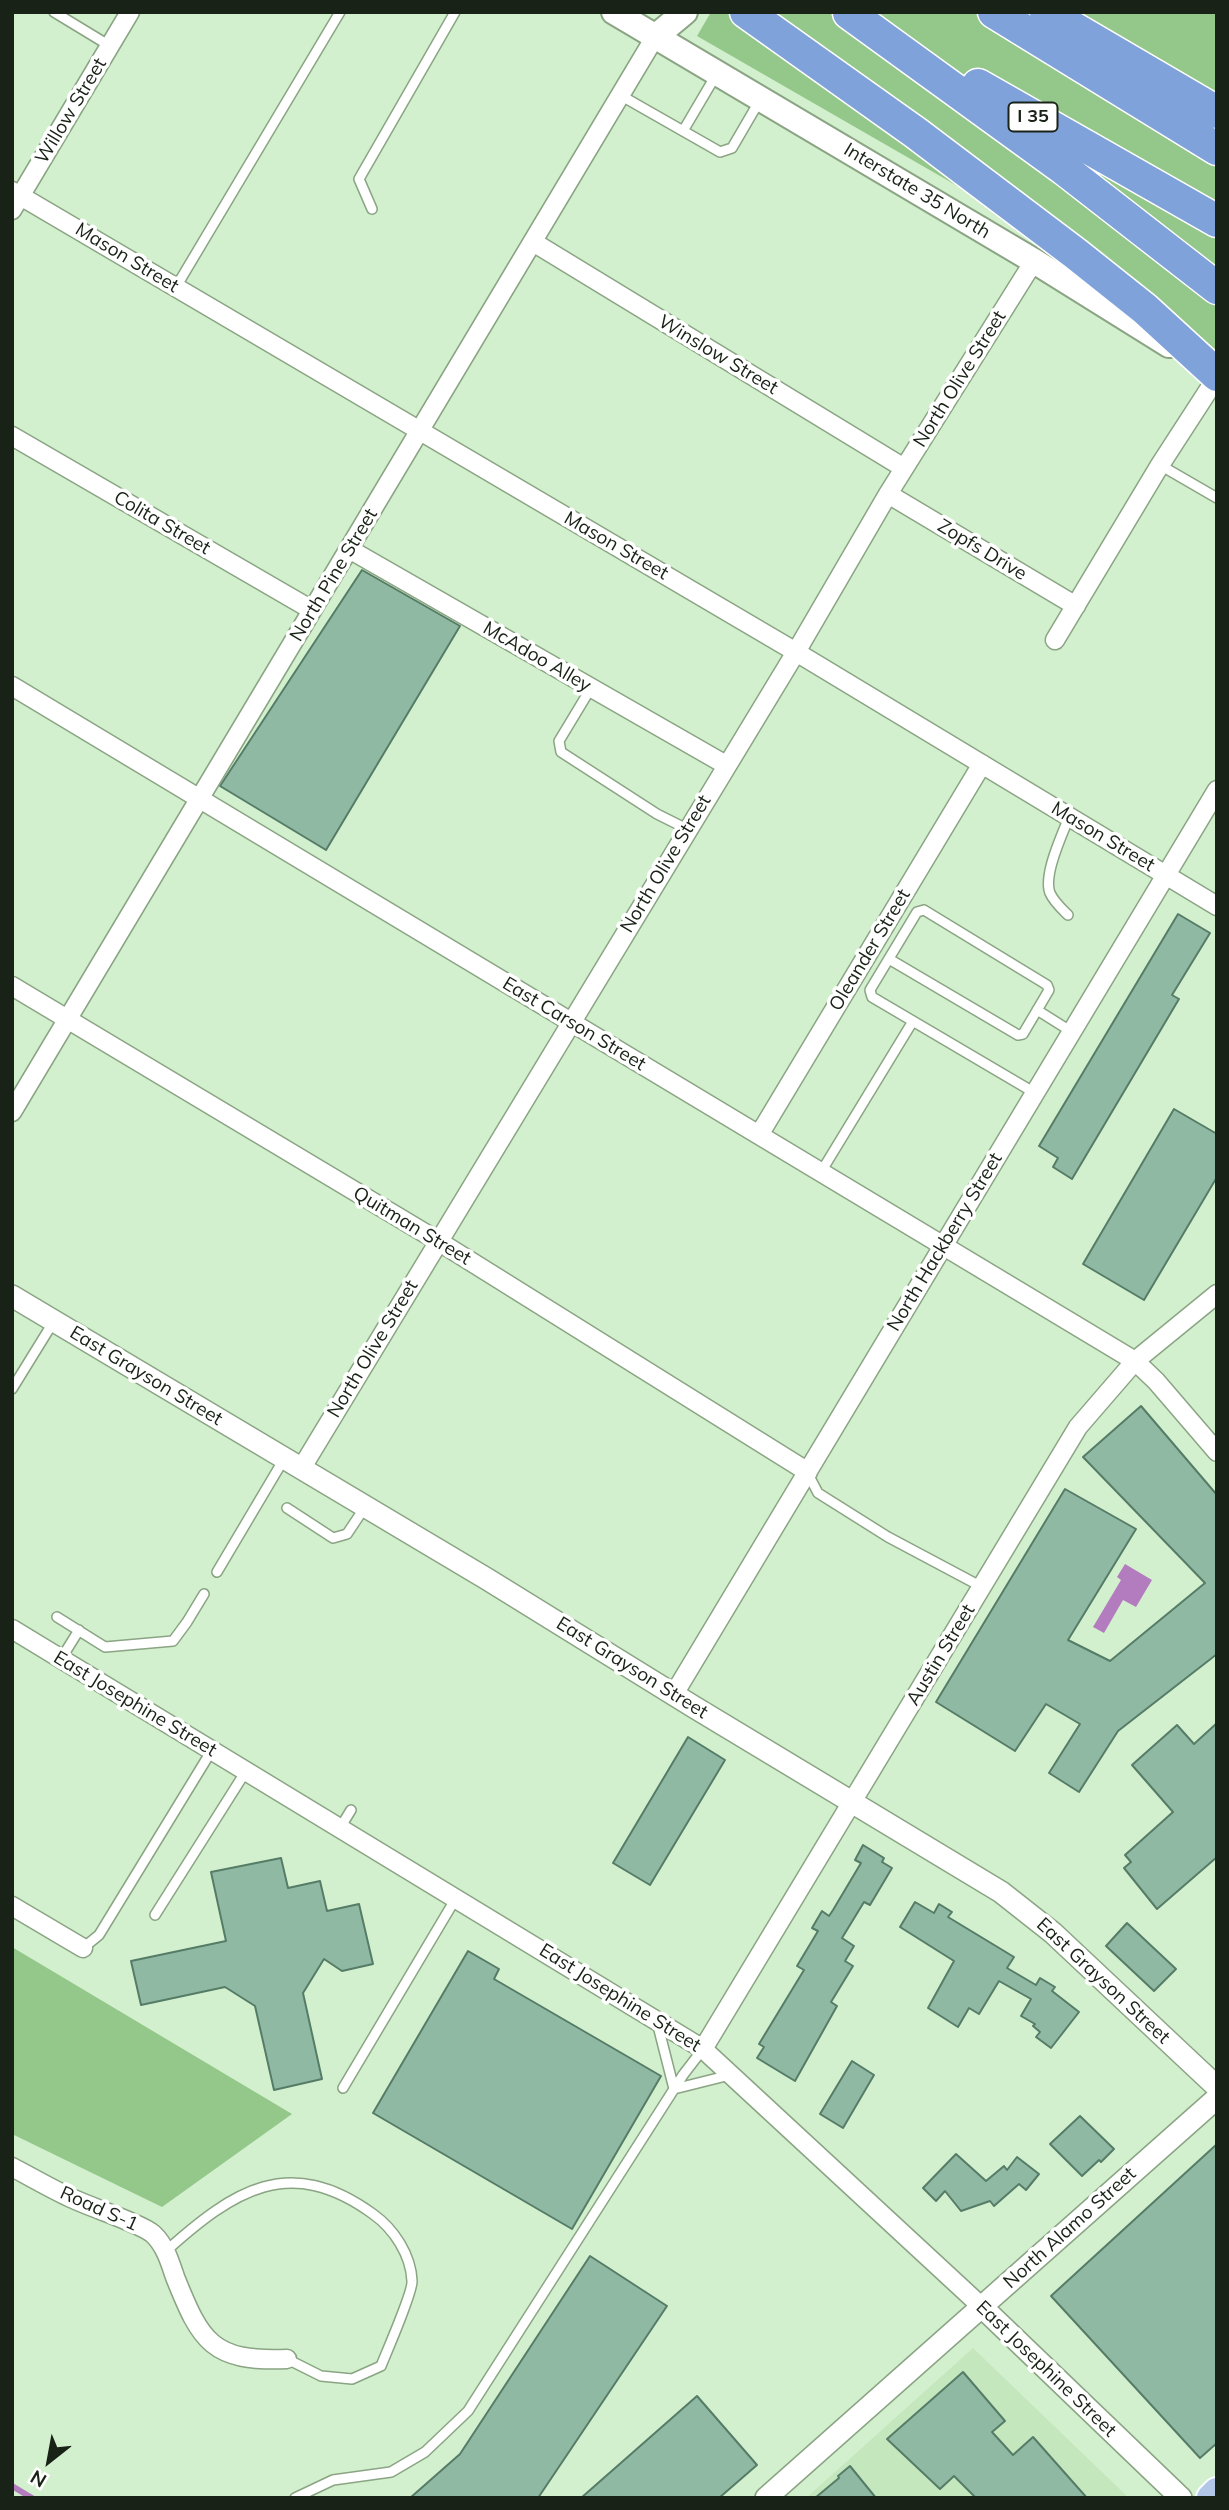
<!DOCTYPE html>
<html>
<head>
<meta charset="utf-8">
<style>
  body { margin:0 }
  #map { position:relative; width:1229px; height:2510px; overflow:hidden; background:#d3f0ce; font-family:Mulish,sans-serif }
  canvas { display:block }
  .frame { position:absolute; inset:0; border:14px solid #182216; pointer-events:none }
  .north { position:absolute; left:14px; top:2426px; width:70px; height:70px; -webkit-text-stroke:5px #fff; paint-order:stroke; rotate:211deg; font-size:19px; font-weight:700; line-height:28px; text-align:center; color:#182216 }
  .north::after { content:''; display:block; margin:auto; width:24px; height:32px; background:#182216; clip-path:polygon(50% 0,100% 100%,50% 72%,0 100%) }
</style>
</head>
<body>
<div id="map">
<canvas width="1229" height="2510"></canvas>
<div class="frame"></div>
<div class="north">N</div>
</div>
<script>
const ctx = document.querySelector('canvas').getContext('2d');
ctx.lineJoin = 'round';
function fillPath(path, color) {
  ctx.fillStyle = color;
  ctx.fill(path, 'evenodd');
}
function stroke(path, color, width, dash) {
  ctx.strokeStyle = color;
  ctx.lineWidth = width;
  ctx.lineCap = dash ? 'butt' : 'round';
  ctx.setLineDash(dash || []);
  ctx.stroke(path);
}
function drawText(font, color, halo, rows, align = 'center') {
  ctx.font = font + ' Mulish,sans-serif';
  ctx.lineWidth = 7;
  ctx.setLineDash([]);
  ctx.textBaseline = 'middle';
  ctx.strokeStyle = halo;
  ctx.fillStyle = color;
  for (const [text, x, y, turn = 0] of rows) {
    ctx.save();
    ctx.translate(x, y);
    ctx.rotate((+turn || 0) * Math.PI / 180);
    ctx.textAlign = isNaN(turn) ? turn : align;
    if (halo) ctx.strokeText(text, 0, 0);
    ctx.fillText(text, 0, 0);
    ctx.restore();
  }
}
fillPath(new Path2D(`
  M973,2348l156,150h-323z`), '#c5e7be');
fillPath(new Path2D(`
  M711,12h506v346l-244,-163 -276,-159z
  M12,1947l280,167 -130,93 -150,-73z`), '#94c78a');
fillPath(new Path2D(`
  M1125,1564l27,16 -16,27 -13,-7 -19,33 -11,-6 28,-47 -4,-3z`), '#b37cbf');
stroke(new Path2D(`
  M12,2486l20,12`), '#b37cbf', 6);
const building = new Path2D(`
  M362,570l98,56 -134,224 -106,-64z
  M1178,914l32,19 -38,62 7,4 -107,180 -19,-12 5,-9 -19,-12z
  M1174,1109l43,25v43l-73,123 -61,-36z
  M1141,1406l76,89v159l-99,77 -39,61 -30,-19 31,-49 -34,-20 -31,47 -79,-49 129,-213 71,40 -68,111 42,21 95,-78 -122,-126z
  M1217,1723v134l-60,52 -33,-41 7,-6 -6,-7 48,-43 -41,-47 45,-40 17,19z
  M688,1737l37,23 -75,125 -37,-22z
  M863,1845l21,13 -2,4 10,6 -22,37 -6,-3 -22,36 12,8 -9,15 8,5 -22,36 6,4 -42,75 -38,-23 7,-11 -5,-3 45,-74 -7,-4 21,-35 -6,-3 10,-17 7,5 4,-6 28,-47 -6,-3z
  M281,1858l7,30 32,-7 7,30 32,-7 14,60 -31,7 -18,-12 -21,34 19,86 -48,11 -19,-84 -30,-19 -84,18 -10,-44 95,-20 -15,-69z
  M915,1902l19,11 5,-9 13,8 -4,5 66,40 -7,11 29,17 4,-7 15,9 -3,4 27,21 -28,36 -15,-11 4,-5 -7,-6 2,-2 -14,-8 10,-17 -32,-18 -20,33 -10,-6 -11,19 -30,-19 26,-47 -54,-34z
  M1127,1923l49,46 -22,22 -48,-45z
  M468,1951l31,18 -5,10 167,97 -89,153 -199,-116z
  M852,2061l22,14 -31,53 -23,-14z
  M1080,2116l34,33 -13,13 -2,-2 -17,16 -32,-32z
  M1217,2144v299l-17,15 -149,-162z
  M956,2154l30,27 18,-15 3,4 10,-13 22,17 -13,16 -7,-6 -25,22 -4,-5 -29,10 -16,-20 -9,10 -13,-13z
  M590,2256l77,50 -129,192h-128l50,-44z
  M963,2372l42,49 -13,11 21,23 20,-18 54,61h-111l-22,-22 -14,13 -53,-50z
  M697,2396l60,69 -38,33h-138z
  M850,2466l26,32h-61l24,-20 -1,-2z`);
fillPath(building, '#90b9a3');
stroke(building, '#557c67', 2);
const service = new Path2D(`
  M54,12l56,34
  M620,95l100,57 12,-4 28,-48
  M683,131l33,-56
  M372,209l-13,-30 96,-167
  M176,287l164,-275
  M1160,465l57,33
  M591,688l-32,53 2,11 96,62 30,15
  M1068,915c-6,-6 -14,-13 -18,-22 -7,-18 12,-58 19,-76
  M889,959l129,76 5,-1 26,-44 -2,-5 -123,-75 -7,2 -47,78 2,7 163,96
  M1037,1010l35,22
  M821,1172l92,-151
  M12,1389l42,-68
  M808,1474l10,19 70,44 94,50
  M287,1508l46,30 14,-4 18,-27
  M217,1572l67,-113
  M57,1617l48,30 68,-6 14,-19 17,-28
  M61,1659l18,-29
  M340,1828l11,-18
  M155,1915l91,-144
  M83,1948l16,-13 113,-185
  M657,2022l17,67 56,-14
  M343,2088l113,-190
  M166,2251c67,-60 123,-98 207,-37 21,15 38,41 39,67 1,11 -25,70 -31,85l-29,13 -31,-3 -34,-17
  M295,2498l38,-18 58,-8 34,-20 43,-41 215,-336 20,-26`);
const minor = new Path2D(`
  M12,191l784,461 421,254
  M12,210l118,-198
  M533,242l371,226
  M12,436l300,174
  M888,494l188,112
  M349,549l377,216
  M1055,640l105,-175 57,-88
  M12,686l1123,675 21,20 61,71
  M12,986l426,255 370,231
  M12,1112l643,-1075
  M759,1135l223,-371
  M301,1469l495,-817 92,-158 146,-233
  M12,1629l691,420 279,258
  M674,1694l543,-904
  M12,1906l71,42
  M703,2049l375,-622 57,-66 82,-67
  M12,2167c19,10 38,21 57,30 18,9 73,27 84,37 12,11 17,28 22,43 26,65 37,85 112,82`);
const tertiary = new Path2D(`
  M12,1296l475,283 207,128 307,185 52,41 164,154
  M982,2307l199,191
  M766,2498l451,-400`);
const secondary = new Path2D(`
  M614,12l420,249 135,84
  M655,37l30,-25`);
const primary = new Path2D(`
  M1211,2498l6,-6`);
const motorway = new Path2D(`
  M746,12l170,121 160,121 69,55 72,66
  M994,12l223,137
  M1046,12l171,100
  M849,13l215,156 153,119
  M978,85l239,136`);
stroke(service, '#8aa484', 12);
stroke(minor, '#8aa484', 21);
stroke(tertiary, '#8aa484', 24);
stroke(secondary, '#8aa484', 28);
stroke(primary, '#fff', 32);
stroke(motorway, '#fff', 35);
stroke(service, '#fff', 9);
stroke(minor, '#fff', 18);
stroke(tertiary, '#fff', 21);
stroke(secondary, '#fff', 24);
stroke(primary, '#b3c7e9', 28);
stroke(motorway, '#80a2db', 32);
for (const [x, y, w] of [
  [1033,117,49]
]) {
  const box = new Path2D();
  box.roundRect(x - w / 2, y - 14.5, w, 29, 5);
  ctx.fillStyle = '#fff';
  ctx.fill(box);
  stroke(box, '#182216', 2);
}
drawText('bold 18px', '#182216', null, [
  ["I 35",1033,117]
]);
drawText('19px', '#182216', '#fff', [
  ["Willow Street",71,111,-59],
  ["Interstate 35 North",917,191,31],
  ["Mason Street",127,258,31],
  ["Winslow Street",718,355,31],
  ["North Olive Street",960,379,-58],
  ["Colita Street",162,523,30],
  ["Mason Street",616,546,30],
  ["Zopfs Drive",982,550,31],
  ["North Pine Street",334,575,-59],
  ["McAdoo Alley",537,657,30],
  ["Mason Street",1103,837,31],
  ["North Olive Street",666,864,-59],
  ["Oleander Street",870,950,-59],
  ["East Carson Street",574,1024,31],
  ["Quitman Street",412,1226,31],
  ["North Hackberry Street",945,1242,-59],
  ["North Olive Street",373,1349,-59],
  ["East Grayson Street",146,1376,31],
  ["Austin Street",941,1655,-59],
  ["East Grayson Street",632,1668,32],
  ["East Josephine Street",135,1704,31],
  ["East Grayson Street",1103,1981,43],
  ["East Josephine Street",620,1998,32],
  ["Road S-1",99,2209,24],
  ["North Alamo Street",1070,2228,-42],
  ["East Josephine Street",1046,2369,44]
]);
</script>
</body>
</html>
